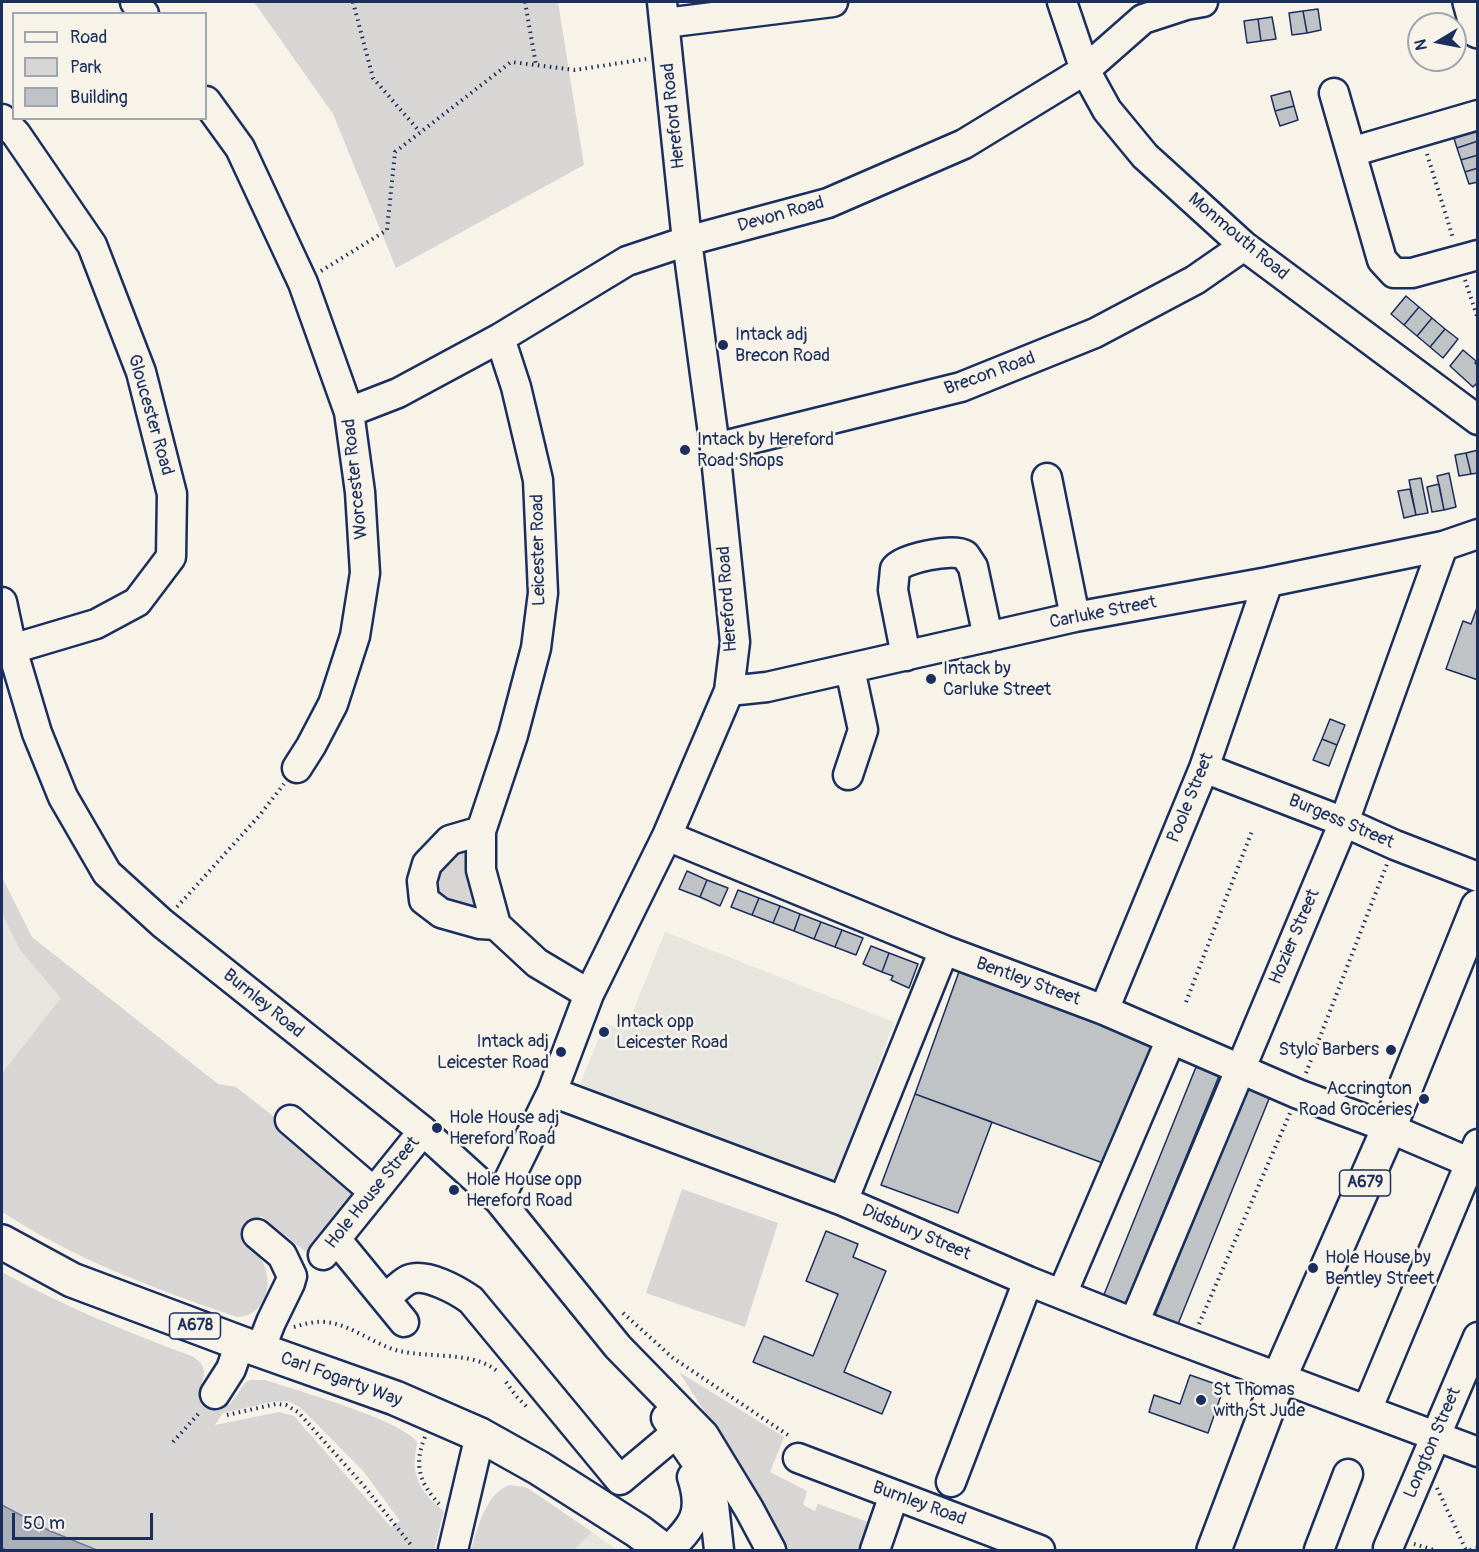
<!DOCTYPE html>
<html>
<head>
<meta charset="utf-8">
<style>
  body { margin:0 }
  #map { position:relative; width:1479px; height:1552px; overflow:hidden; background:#f7f3e8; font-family:Pangolin,sans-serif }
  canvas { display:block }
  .frame { position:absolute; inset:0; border:3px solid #1b2f5e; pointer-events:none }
  .legend { position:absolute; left:12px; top:12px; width:195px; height:108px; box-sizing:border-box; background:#f7f3e8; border:2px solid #9fa5b1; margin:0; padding:8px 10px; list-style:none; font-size:18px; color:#1b2f5e }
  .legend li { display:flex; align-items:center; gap:12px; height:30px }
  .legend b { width:30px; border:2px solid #9fa5b1 }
  .north { position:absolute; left:1407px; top:12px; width:60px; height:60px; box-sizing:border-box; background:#f7f3e8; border:2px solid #9fa5b1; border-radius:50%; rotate:260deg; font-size:16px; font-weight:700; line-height:24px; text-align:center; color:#1b2f5e }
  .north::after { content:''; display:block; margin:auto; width:21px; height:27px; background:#1b2f5e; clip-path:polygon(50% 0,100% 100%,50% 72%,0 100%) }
  .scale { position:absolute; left:12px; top:1513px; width:141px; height:27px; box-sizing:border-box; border:3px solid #1b2f5e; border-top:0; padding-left:8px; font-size:18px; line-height:21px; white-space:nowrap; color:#1b2f5e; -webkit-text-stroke:4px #f7f3e8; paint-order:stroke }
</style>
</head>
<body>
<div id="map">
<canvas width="1479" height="1552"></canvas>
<div class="frame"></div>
<ul class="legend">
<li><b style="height:8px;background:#f7f3e8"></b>Road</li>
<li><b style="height:16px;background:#d7d6d4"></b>Park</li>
<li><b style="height:16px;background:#c0c3c5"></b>Building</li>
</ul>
<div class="north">N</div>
<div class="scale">50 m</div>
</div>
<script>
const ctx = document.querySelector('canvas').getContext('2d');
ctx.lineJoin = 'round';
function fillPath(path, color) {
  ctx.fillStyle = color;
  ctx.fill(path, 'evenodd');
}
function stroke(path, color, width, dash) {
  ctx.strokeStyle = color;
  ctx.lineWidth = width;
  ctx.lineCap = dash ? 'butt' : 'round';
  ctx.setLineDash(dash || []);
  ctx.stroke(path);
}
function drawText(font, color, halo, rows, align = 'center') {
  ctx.font = font + ' Pangolin,sans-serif';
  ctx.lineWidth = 5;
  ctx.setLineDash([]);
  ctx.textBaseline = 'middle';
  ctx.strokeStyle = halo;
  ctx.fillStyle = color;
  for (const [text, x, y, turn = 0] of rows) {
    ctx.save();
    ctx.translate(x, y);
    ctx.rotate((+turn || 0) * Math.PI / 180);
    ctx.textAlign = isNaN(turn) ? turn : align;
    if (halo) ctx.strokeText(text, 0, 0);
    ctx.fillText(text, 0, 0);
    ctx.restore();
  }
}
fillPath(new Path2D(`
  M2,914l18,36 42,48 -60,75z
  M665,932l229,90 -60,164 -254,-102 25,-61 20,8z
  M592,1532l25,18h-43z`), '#e6e5de');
fillPath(new Path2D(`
  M254,2h304l26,163 -188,103 -63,-154z
  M481,831l15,94 -52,-11 -17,-50z
  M2,877l30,60 186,147 18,3 120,94 2,9 -52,62 -45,-36 -19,25c7,6 15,12 20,20 13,23 3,55 -25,56 -82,-28 -163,-58 -235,-105v-139l59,-75 -41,-48 -18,-36z
  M682,1189l96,34 -33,104 -99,-34z
  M2,1272c61,34 124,60 190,84 11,7 15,14 10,26l27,23 17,-23 4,-2h15c30,10 137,40 152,62 0,5 -2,10 -2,15 -3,23 12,42 29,54l-10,39h-337l-47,-19 -43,-22 -5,-4zM287,1401l13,6 64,65 36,49 -9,6 -97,-111 -15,-4 -64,13 8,-12 49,-11z
  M679,1372l105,65 -14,35 37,19 -4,14 12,6 3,-7 58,21 -9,25h-80l-41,-74z
  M509,1485l16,2 7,4 60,41 -18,18h-103c7,-23 14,-55 38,-65z`), '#d7d6d4');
const water = new Path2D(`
  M2,1505l48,26 47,19h-91l-4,-2z`);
fillPath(water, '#acb0b9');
stroke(water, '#727c95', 1.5);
const building = new Path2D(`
  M1318,9l3,21 -14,3 -4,-22z
  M1303,11l4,22 -15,2 -3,-22z
  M1272,17l4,22 -15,2 -3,-22z
  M1258,19l3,22 -14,2 -3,-22z
  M1290,91l4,15 -19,5 -4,-15z
  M1294,106l4,14 -18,6 -5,-15z
  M1478,128v13l-21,7 -4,-13z
  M1478,141v14l-17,5 -4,-12z
  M1478,155v13l-13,4 -4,-12z
  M1478,168v14l-9,2 -4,-12z
  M1406,296l13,11 -15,18 -13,-11z
  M1419,307l13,11 -15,18 -13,-11z
  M1432,318l13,11 -15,18 -13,-11z
  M1445,329l13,10 -15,19 -13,-11z
  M1463,350l13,11 -1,2 3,3v16l-5,5 -23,-21z
  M1478,450v23l-7,1 -5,-21z
  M1466,453l5,21 -12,2 -4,-21z
  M1449,473l7,34 -12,3 -7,-34z
  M1421,478l7,35 -12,2 -7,-35z
  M1439,484l5,26 -12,2 -5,-25z
  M1410,489l6,26 -12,3 -6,-27z
  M1478,605v75l-32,-11 17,-48 8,3z
  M1330,719l15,6 -8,20 -15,-6z
  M1322,739l15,6 -8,21 -16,-6z
  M687,871l20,9 -7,17 -21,-8z
  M707,880l21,8 -8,18 -20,-9z
  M738,890l21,8 -7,17 -21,-8z
  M759,898l21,8 -7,17 -21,-8z
  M780,906l20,8 -6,17 -21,-8z
  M800,914l21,8 -7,17 -20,-8z
  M821,922l21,8 -7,17 -21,-8z
  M842,930l21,8 -7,17 -21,-8z
  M871,946l18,7 -7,19 -19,-8z
  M889,953l29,11 -9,24 -18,-8 2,-4 -11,-4z
  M960,969l196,73 -45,124 -196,-72z
  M1196,1067l23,9 -94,230 -22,-9z
  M1249,1085l22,9 -93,230 -23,-9z
  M915,1094l77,28 -34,91 -77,-28z
  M826,1231l32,13 -5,13 33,14 -42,101 47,20 -9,22 -129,-52 11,-26 49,20 25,-62 -32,-13z
  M1190,1375l34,12 -16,46 -59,-21 5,-17 26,9z`);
fillPath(building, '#c0c3c5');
stroke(building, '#1b2f5e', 1.5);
const minor = new Path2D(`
  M135,2l9,12
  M1062,2l23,68 22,40 38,46 99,90 234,174
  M665,23l168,-21
  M1334,93l48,167 12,13h18l66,-18
  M206,101l34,47 63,135 46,129 11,80 5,81 -10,63 -22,68 -22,42 -14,22
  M2,119l14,15 76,111 49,127 31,122 -1,63 -34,45 -41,22 -84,25
  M1351,152l127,-37
  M500,338l16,49 22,93 5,113 -7,55 -23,87 -32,96v39l15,55 41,38 52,31
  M349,412l49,-19 102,-55 127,-77 60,-20 141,-38 136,-59 121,-74 58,-51 43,-14 17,-3
  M715,448l246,-61 134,-54 100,-53 49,-34
  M1047,478l28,139
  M2,602l10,47 25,84 26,64 44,76 55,50 261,208 76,69 119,147 86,88 45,74 22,41
  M906,656l-13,-66 2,-21c8,-11 58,-21 70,-14l8,12 15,70
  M729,691l38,-4 308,-70 193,-35 175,-36 35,-12
  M1204,768l140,54 51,23 83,32
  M848,775l15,-45 -13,-61
  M481,831l-31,9 -23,24 -5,17 2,19 17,13 39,11 16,1
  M667,836l277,114 160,60 194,84 91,34 89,38
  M1104,1010l100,-242 64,-186
  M552,1092l291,109 185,80 106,42 344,129
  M290,1120l84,72
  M499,1200l53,-108 37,-98 78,-158 62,-145 6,-49 -20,-194 -28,-207 -25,-239
  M843,1201l101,-251
  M257,1234l25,21 10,21 -2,7 -19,39 -11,28
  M336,1239l68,83
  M323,1255l100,-124
  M1062,1294l109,-255
  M385,1298c8,-5 15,-14 23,-18 17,-8 49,10 63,20l149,180 56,-47
  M1134,1323l210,-501 99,-276
  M215,1394l16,-25 9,-26
  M1367,1410l111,-266
  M666,1418l31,45 17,42 5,45
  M798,1458l242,92
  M951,1482l77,-201
  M1388,1548l90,-211
  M453,1550l27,-115
  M669,1550c24,-25 35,-36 23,-73
  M875,1550l19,-55
  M1319,1550l29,-76`);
const major = new Path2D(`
  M1470,2l8,29
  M1214,1550l65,-172 110,-250 89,-221`);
const highway = new Path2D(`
  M2,1242l70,38 168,63 155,55 85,37 59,33 99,63 25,19`);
stroke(minor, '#1b2f5e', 33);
stroke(major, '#1b2f5e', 38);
stroke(highway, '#1b2f5e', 38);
stroke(new Path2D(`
  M353,2l20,76 47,54
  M525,2l11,63
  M1427,154l26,84
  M321,271l66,-41 8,-78 116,-90 64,8 71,-11
  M1465,280l13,39
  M177,907l82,-91 25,-32
  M1186,1002l66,-171
  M1306,1073l81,-209
  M623,1313l50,45 115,77 1,3
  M1199,1324l91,-211
  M294,1327c10,-3 20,-6 32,-5 26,3 47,22 73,29 29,7 76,0 99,21
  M506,1382l10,14 12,12
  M227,1415l49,-11 10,1 12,7 66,74 47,59
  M425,1437c-12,29 -5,47 16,69
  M173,1442l28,-31
  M1437,1488l29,62
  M1414,1544l20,6
  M1470,1550l8,-2`), '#1b2f5e', 4, [1.5, 4.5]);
stroke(minor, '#f7f3e8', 28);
stroke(major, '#f7f3e8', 33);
stroke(highway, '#f7f3e8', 33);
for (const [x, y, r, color] of [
  [723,345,6,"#1b2f5e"],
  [685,450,6,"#1b2f5e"],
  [931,679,6,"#1b2f5e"],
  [604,1032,6,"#1b2f5e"],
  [1391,1050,6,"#1b2f5e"],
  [561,1052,6,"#1b2f5e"],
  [1424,1099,6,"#1b2f5e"],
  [437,1128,6,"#1b2f5e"],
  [454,1190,6,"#1b2f5e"],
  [1313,1268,6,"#1b2f5e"],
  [1201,1400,6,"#1b2f5e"]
]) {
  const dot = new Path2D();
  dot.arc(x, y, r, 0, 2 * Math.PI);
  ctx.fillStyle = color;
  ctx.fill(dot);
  stroke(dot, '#f7f3e8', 2);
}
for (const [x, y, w] of [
  [1365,1183,51],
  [195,1326,51]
]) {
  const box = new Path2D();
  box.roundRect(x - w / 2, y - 13, w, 26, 4.5);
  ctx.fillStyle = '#f7f3e8';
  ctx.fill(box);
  stroke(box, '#1b2f5e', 1.5);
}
drawText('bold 16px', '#1b2f5e', null, [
  ["A679",1365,1183],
  ["A678",195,1326]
]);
drawText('18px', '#1b2f5e', '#f7f3e8', [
  ["Hereford Road",674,116,-96],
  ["Devon Road",781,215,-16],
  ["Monmouth Road",1238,237,40],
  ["Brecon Road",990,374,-20],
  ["Gloucester Road",150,415,74],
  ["Worcester Road",356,479,-96],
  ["Leicester Road",539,550,-91],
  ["Hereford Road",728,599,-94],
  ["Carluke Street",1103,613,-11],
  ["Poole Street",1191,798,-68],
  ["Burgess Street",1341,822,23],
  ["Hozier Street",1295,937,-67],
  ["Bentley Street",1028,982,20],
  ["Burnley Road",263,1004,39],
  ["Hole House Street",373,1193,-51],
  ["Didsbury Street",916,1233,23],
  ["Carl Fogarty Way",341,1380,20],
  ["Longton Street",1433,1443,-67],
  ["Burnley Road",919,1504,20]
]);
drawText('18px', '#1b2f5e', '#f7f3e8', [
  ["Intack adj",735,335],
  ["Brecon Road",735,356],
  ["Intack by Hereford",697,440],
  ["Road Shops",697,461],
  ["Intack by",943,669],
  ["Carluke Street",943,690],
  ["Intack opp",616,1022],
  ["Leicester Road",616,1043],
  ["Intack adj",549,1042,"right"],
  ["Leicester Road",549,1063,"right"],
  ["Stylo Barbers",1379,1050,"right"],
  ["Accrington",1412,1089,"right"],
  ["Road Groceries",1412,1110,"right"],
  ["Hole House adj",449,1118],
  ["Hereford Road",449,1139],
  ["Hole House opp",466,1180],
  ["Hereford Road",466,1201],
  ["Hole House by",1325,1258],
  ["Bentley Street",1325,1279],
  ["St Thomas",1213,1390],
  ["with St Jude",1213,1411]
], 'left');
</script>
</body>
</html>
